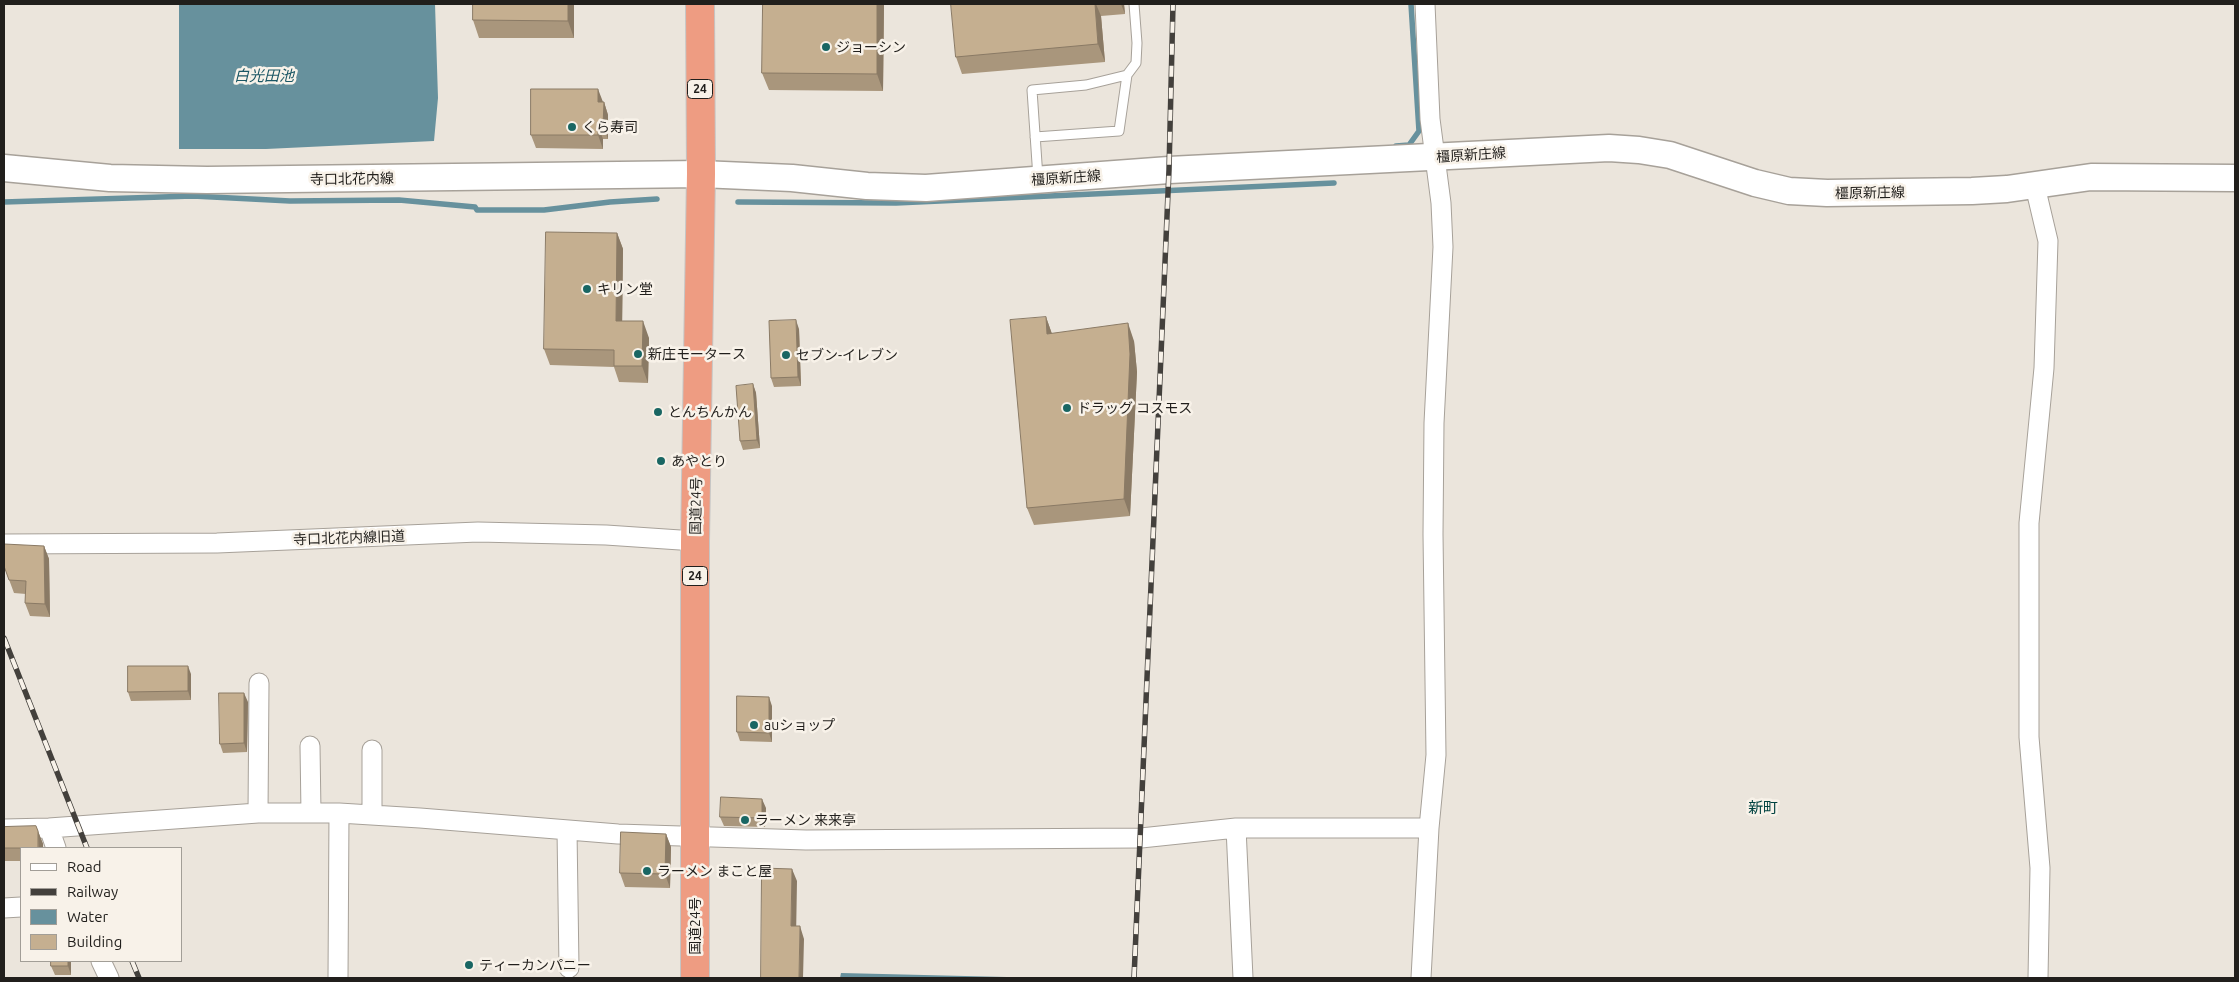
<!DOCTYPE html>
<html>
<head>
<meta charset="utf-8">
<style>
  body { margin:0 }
  #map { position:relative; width:2239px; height:982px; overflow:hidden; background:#ebe5dc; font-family:Ubuntu,sans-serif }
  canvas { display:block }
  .frame { position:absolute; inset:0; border:5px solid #211f1c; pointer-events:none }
  .legend { position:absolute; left:20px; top:847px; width:162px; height:115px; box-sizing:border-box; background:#f8f2e9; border:1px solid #a29e97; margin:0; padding:6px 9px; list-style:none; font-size:15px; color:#211f1c }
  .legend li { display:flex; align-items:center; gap:10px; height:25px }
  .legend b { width:25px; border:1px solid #a29e97 }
</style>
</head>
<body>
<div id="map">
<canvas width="2239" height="982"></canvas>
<div class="frame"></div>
<ul class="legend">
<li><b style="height:6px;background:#fff"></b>Road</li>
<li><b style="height:6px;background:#43403c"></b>Railway</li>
<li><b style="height:14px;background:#67919d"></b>Water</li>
<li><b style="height:14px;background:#c5af90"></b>Building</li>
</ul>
</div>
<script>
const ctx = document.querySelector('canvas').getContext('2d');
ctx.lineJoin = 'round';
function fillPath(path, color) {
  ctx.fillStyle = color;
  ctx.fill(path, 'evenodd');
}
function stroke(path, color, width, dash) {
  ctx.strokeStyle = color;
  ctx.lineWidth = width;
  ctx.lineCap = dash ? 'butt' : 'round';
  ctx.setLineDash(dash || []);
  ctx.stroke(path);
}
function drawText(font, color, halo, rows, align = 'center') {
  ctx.font = font + ' Ubuntu,"Noto Sans JP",sans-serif';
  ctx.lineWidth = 5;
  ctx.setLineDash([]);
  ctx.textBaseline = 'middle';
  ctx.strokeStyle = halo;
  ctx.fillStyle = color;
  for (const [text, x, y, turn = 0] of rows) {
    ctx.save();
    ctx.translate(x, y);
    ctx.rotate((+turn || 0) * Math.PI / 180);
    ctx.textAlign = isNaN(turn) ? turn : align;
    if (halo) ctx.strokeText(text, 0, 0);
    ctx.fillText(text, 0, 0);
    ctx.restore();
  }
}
fillPath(new Path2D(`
  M179,4h256l3,94 -4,43 -168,8h-87z
  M841,973l207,5h-208z`), '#67919d');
stroke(new Path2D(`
  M1396,146l13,-1 10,-14 -8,-127
  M4,202l189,-6 97,5 109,-1 76,7 2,3h67l66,-8 47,-3
  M738,202l158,1 438,-20`), '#67919d', 5.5);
const service = new Path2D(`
  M1127,75l9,-12 1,-20 -3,-39
  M1035,137l84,-6 8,-56 -41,10 -54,5 6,88`);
const minor = new Path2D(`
  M2035,186l13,55 -4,127 -15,155v214l11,131 -2,110
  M4,544l213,-1 261,-11 128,3 89,6
  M310,746l1,67
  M372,750v65
  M258,813l1,-130
  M49,828l7,20
  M1236,828l7,150
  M4,829l45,-1 209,-15h81l81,5 198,16 188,6 335,-2 95,-10h193
  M567,830l2,138
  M4,908l17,-1
  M101,961l8,17
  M338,978l1,-165
  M1421,978l8,-150 7,-73 -3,-221 1,-111 9,-176 -2,-44 -11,-84 -5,-115`);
const secondary = new Path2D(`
  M4,168l106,10 97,2 494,-6 91,4 75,8 59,2 243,-18 440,-22 30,2 31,5 85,28 34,8 38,2 145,-2 35,-2 84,-12 144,1`);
const trunk = new Path2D(`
  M695,978v-437l6,-367 -1,-170`);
stroke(service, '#a7a199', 11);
stroke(minor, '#a7a199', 21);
stroke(secondary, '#a7a199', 29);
stroke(trunk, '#c5c5c4', 30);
stroke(service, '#fff', 9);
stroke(minor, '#fff', 19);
stroke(secondary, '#fff', 26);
stroke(trunk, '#ee9c82', 28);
const rail = new Path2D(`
  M4,638l83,210
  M132,961l7,17
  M1134,978l35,-808 4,-166`);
stroke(rail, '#43403c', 5.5);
stroke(rail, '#f8f2e9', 4, [11]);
fillPath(new Path2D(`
  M574,4v34h-95l-6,-18z
  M763,4h121l-1,87 -114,-1 -7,-17z
  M951,4h173l1,10 -24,2 4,46 -143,12 -6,-17z
  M603,102h1l4,13v24h-5v10l-67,-1 -5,-13z
  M617,233l6,16 -1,72 27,17 -1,45 -29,-1 -5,-15 -64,-2 -6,-16z
  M1046,317l6,17 82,7 3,31 -7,144 -96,9 -7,-17z
  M799,329l2,57 -27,1 -3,-9z
  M753,384l3,9 4,55 -17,2 -3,-9z
  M44,546l5,13 1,58 -20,-1 -5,-13 1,-9 -12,-1 -10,-27z
  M191,674v26l-60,1 -3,-9z
  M248,702l-1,50 -24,1 -3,-9z
  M772,706v36l-32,-1 -3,-9z
  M766,808l-1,19 -41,-1 -4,-9z
  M36,826l7,18v4h-22v13h-17v-34z
  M666,834l5,13 -1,41 -45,-1 -5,-14z
  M51,961h34v1h-14v13h-16l-4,-9z`), '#a9967c');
fillPath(new Path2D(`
  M568,4h6v34l-6,-17z
  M877,4h7l-1,87 -6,-17z
  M1095,4h1l5,12 4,46 -7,-18z
  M1121,4h3l1,10z
  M598,89l5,13h-5z
  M604,102l4,13v24l-5,-13z
  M598,126l5,13v10l-5,-14z
  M617,233l6,16 -1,88 -6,-16z
  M1046,317l6,17h-5z
  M796,320l3,9 2,57 -3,-9z
  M643,321l6,17 -1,45 -6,-17z
  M1128,323l6,18 3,31 -7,144 -6,-17z
  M753,384l3,9 4,55 -3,-8z
  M44,546l5,13 1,58 -5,-13z
  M188,666l3,8v26l-3,-9z
  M244,693l4,9 -1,50 -3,-9z
  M769,697l3,9v36l-3,-9z
  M762,799l4,9 -1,19 -3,-9z
  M38,831l5,13v4h-4z
  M666,834l5,13 -1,41 -5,-14z
  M792,869l5,12 -1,57 -5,-12z
  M800,926l4,13 -1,39h-4z
  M68,961h3v14l-3,-9z`), '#8a7a65');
const building = new Path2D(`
  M473,4h95v17l-95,-1z
  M763,4h114v70l-115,-1z
  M951,4h144l3,40 -142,13z
  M531,89h67v13h6l-1,24h-5v9h-67z
  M546,232l71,1 -1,88h27l-1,45h-28v-16l-70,-1z
  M1046,317l1,17 81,-11 2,31 -6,145 -97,9 -17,-188z
  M796,320l2,57 -27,1 -2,-57z
  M753,384l4,56 -17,1 -4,-55z
  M4,544l40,2 1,58 -20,-1 1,-22 -17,-1 -5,-14z
  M128,666h60v25l-60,1z
  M219,693h25v50l-24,1z
  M737,696l32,1v36l-32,-1z
  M721,797l41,2v19l-42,-1z
  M36,826l2,5v17h-34v-21z
  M621,832l45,2 -1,40 -45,-1z
  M762,868l30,1 -1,57h9l-1,52h-38z
  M51,961h17v5h-17z`);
fillPath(building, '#c5af90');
stroke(building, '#8a7a65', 1);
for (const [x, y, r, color] of [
  [826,47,5,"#196663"],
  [572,127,5,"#196663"],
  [587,289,5,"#196663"],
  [638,354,5,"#196663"],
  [786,355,5,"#196663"],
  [1067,408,5,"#196663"],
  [658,412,5,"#196663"],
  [661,461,5,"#196663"],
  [754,725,5,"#196663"],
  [745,820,5,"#196663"],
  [647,871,5,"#196663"],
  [469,965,5,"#196663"]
]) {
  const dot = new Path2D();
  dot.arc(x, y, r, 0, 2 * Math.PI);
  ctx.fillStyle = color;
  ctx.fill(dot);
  stroke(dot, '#f8f2e9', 2);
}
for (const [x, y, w] of [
  [700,89,25],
  [695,576,25]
]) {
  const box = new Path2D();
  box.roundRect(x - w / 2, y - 9.5, w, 19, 4);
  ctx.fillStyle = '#f8f2e9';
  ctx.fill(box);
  stroke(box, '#211f1c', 1);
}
drawText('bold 12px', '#211f1c', null, [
  ["24",700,89],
  ["24",695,576]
]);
drawText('14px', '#211f1c', '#f8f2e9', [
  ["ジョーシン",836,47],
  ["くら寿司",582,127],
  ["キリン堂",597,289],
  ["新庄モータース",648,354],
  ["セブン-イレブン",796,355],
  ["ドラッグ コスモス",1077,408],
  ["とんちんかん",668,412],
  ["あやとり",671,461],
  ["auショップ",764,725],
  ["ラーメン 来来亭",755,820],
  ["ラーメン まこと屋",657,871],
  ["ティーカンパニー",479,965]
], 'left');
drawText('14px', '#211f1c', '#f8f2e9', [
  ["橿原新庄線",1471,155,-4],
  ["橿原新庄線",1066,178,-4],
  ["寺口北花内線",352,179,-1],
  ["橿原新庄線",1870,193,-1],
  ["国道24号",696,506,-89],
  ["寺口北花内線旧道",349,538,-2],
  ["国道24号",695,926,-90]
]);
drawText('italic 15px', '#1a5664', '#f8f2e9', [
  ["白光田池",264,76]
]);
drawText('15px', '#004240', '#f8f2e9', [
  ["新町",1763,808]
]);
</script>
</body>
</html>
